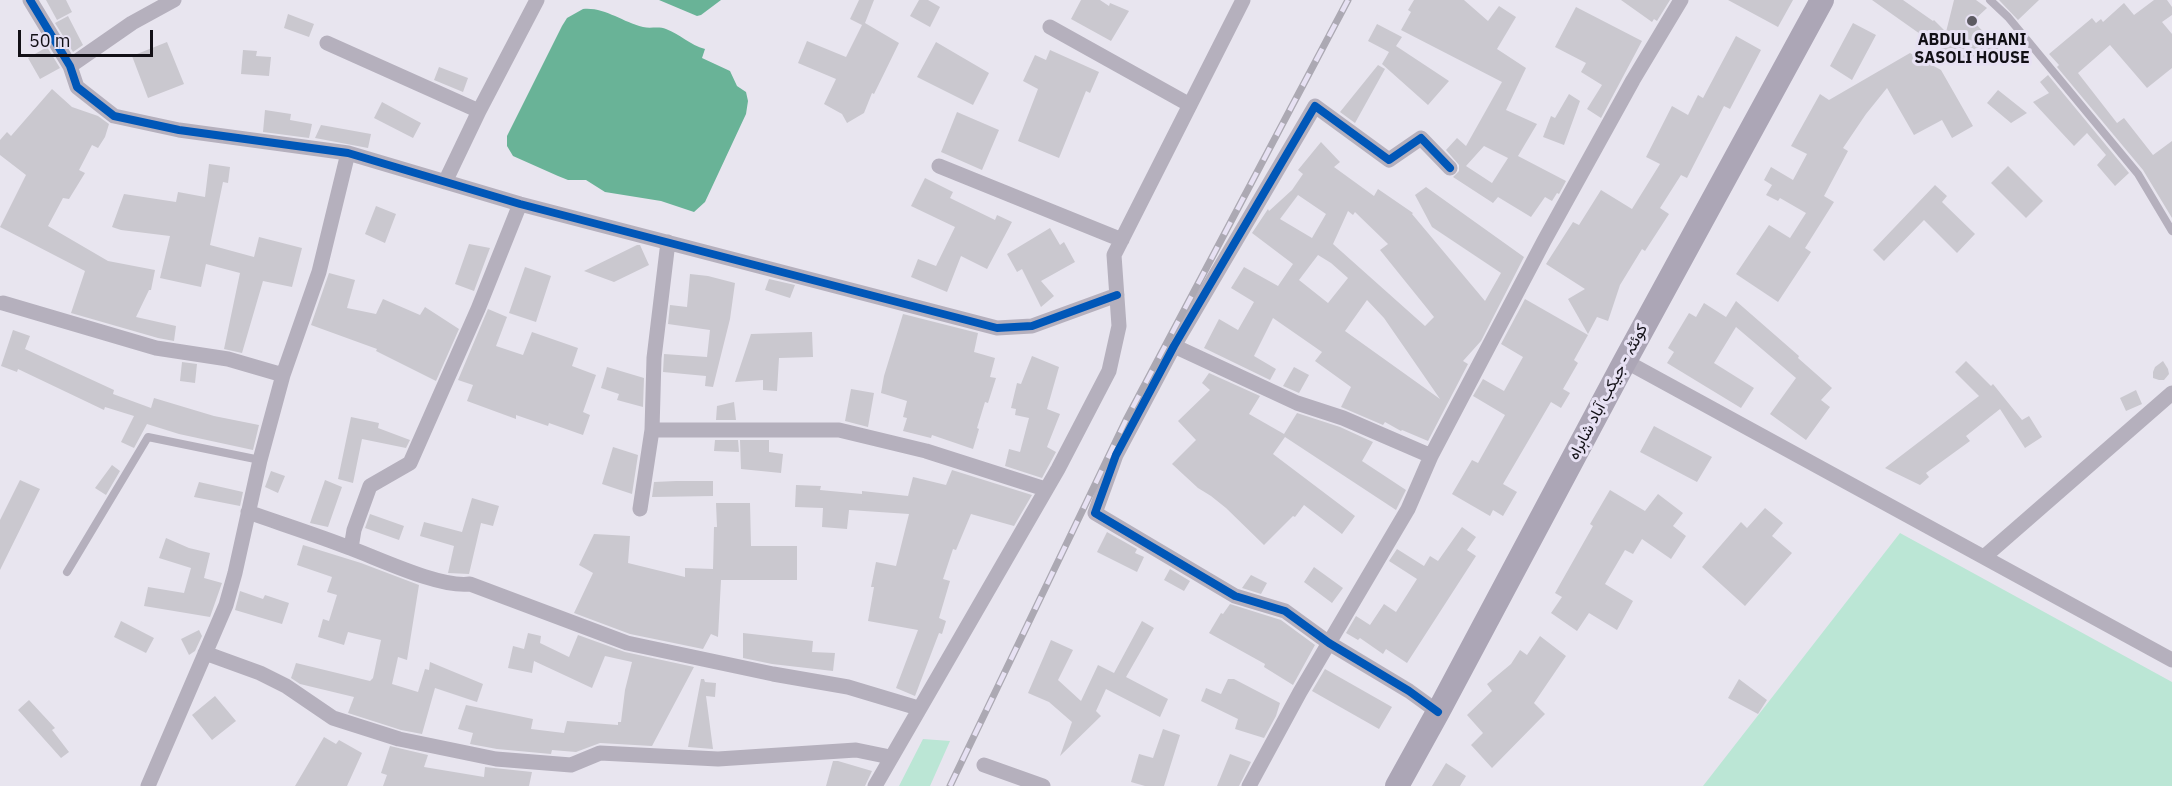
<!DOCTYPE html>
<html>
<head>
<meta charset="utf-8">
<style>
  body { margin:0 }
  #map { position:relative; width:2172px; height:786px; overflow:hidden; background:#e8e5ef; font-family:"IBM Plex Sans",sans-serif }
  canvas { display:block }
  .scale { position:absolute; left:18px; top:30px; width:135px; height:27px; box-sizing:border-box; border:3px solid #121016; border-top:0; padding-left:8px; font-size:18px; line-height:21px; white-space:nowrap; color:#121016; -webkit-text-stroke:4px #e7e1f3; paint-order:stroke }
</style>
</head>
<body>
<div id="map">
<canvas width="2172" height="786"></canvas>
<div class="scale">50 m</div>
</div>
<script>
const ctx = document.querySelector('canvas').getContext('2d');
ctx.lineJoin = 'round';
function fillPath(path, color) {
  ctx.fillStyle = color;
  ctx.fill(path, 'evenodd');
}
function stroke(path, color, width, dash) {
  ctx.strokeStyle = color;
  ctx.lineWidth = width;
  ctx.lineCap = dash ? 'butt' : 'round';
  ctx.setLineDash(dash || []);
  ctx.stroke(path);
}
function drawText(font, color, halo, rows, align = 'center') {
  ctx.font = font + ' "IBM Plex Sans",Vazirmatn,sans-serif';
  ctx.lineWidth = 6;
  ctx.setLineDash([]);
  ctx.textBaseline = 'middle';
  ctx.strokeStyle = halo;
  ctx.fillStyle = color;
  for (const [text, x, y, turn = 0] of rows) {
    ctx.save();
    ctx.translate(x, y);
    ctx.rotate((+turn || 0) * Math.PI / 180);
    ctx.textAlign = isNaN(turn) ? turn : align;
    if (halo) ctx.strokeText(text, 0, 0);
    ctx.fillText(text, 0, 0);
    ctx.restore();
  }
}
fillPath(new Path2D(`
  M1900,533l272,149v104h-469z
  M923,739l27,2 -20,45h-31z`), '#bbe6d5');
fillPath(new Path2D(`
  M659,0h62l-20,15 -4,1z
  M583,9c22,-2 39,13 60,18 7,2 16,-1 23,2 14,5 24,16 39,20l-3,9 28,13 7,15 9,6 2,9 -2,13 -41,88 -11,10 -33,-11 -56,-9 -19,-12h-18l-10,-4 -45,-20 -6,-10v-10l55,-110 5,-8z`), '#69b397');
fillPath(new Path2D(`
  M46,0h20l6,12 -15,8z
  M859,0h15l-9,23 34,20 -25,51 -2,-1 -8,20 -17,10 -5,-9 -18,-10 12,-25 -38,-16 9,-22 39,16 16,-32 -12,-6z
  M919,0h9l12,7 -10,20 -20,-11z
  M1081,0h19l9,6 1,-3 19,8 -18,30 -40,-22z
  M1414,0h50l24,21 11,-15 17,11 -19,32 29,19 -20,42 31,14 -19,32 48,25 -7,13 -2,-1 -5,8 -7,-4 -14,20 -33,-20 -5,6 -40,-26 6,-6v-6l-13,-15 11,-12 9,8 36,-64 -101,-52 10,-18 -3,-2zM1484,146l24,12 -16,25 -26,-17z
  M1621,0h49l-13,21 -3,-2 -2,3z
  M1728,0h65l-15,27z
  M1872,0h31l30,21 1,-1 12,12 8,-32h22l11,8 -14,13 26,27 -16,15 -8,-8 -11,10z
  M1999,0h40l-21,20z
  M2154,0h13l5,7v8l-10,7 10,12v34l-25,20 -37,-43 -32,28 39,50 7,-5 29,37 19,-14v77l-29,-48 -86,-103 2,-2 -10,-11 43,-36 4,5 5,-4 2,3 21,-19 10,12z
  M1576,7l66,34 -41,77 -14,-9 15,-24 -21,-13 5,-9 -31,-16z
  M288,14l26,10 -5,13 -25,-9z
  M68,16l15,29 -10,7 -18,-29z
  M1853,23l23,12 -24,45 -22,-14z
  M1377,24l25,13 -6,9 53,35 -21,24 -46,-41 7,-12 -21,-11z
  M1736,36l25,14 -31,59 -6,-3 -37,72 -6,-3 -21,33 9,6 -24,37 -3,-2 -22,36 -12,36 -11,-4 -9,17 -20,-35 17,-10 -39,-25 27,-42 6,3 22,-35 31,19 28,-45 -14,-7 26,-51 16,9 10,-20 5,3z
  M167,42l17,42 -36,14 -16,-42z
  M936,42l53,31 -16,32 -56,-28z
  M47,47l13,21 -20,11 -12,-21z
  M243,50l14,1 -1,5 15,1 -2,19 -28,-2z
  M1050,50l49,22 -9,21 -4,-2 -27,67 -41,-17 20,-52 -15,-8 12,-26 11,5z
  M1910,53l31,17 32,56 -21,12 -10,-18 -28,15 -27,-47 -21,26 -23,34 5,3 -24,45 10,6 -29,46 6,4 -33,50 -42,-28 33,-49 21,13 16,-25 -26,-15 -2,3 -12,-6 6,-10 -8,-5 7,-13 22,13 14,-26 -16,-8 29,-52 9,6z
  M1378,65l7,4 -30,54 -15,-11z
  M439,67l29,11 -5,14 -29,-12z
  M2048,75l81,98 -14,13 -18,-21 9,-10 -19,-22 -13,13 -41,-44 16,-9 -9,-11z
  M52,89l20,18 26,9 11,8 -4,13 -7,11 -6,-3 -13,25 6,3 -16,26 -6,-1 -15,28 60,35 47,9 -4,20h-2l-13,27 40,9 -2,15 -16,-3 -87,-25 14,-42 -85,-44 26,-52 -26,-20v-15l7,-8 4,4z
  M1998,90l29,23 -16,10 -24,-20z
  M1569,94l11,7 -16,44 -21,-8 8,-21 4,2z
  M382,102l39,21 -8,15 -39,-20z
  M265,110l26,4 -1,6 22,4 -3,14 -46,-6z
  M957,112l42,18 -17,40 -41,-18z
  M321,125l50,9 -3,14 -53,-10z
  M1321,142l19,20 -6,5 40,29 4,-7 35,24 -1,1 73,87 16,-28 -69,-46 -17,-32 11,-8 98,70 -43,84 -18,20 5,3 -40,77 -26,-11 -1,1 -16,-9 -2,3 -42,-18 10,-20 -36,-26 7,-9 -49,-34 -19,38 22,13 -6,11 -66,-32 15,-29 19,11 16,-28 -23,-14 13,-21 34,19 15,-22 -41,-31 16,-24 1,2 23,-21 11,-16 -5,-4zM1298,195l28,19 -14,24 -32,-19zM1348,211l5,4 2,-3 33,32 -8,6 54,67 -9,9 -92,-82zM1318,255l13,8 17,15 -20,25 -29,-23zM1367,300l17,18 56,81 -95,-68z
  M209,164l21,3 -2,16 -5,-1 -13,63 44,12 5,-20 43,11 -10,39 -29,-6 -21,72 -18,-4 16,-76 -34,-9 -5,23 -41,-9 10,-42 -49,-6 -9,-3 12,-33 52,8 2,-10 27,5z
  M2008,166l35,35 -17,17 -35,-35z
  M925,178l28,14 -3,6 45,22 2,-5 15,7 -25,47 -26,-13 -14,36 -36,-15 7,-18 18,7 19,-39 -44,-21z
  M1935,185l12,11 -5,6 33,32 -18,19 -33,-33 -40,41 -11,-11z
  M376,206l20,8 -11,29 -20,-9z
  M1050,228l10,17 4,-3 11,20 -34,19 13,15 -13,11 -19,-38 -5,3 -10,-18z
  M469,244l21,4 -16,43 -19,-7z
  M637,245h3l9,20 -35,17 -30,-11z
  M525,267l26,9 -15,46 -27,-9z
  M329,273l26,7 -8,28 29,6 7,-15 37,16 5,-8 34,22 -23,52 -60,-30 1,-2 -66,-24z
  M690,274l18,2 27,7 -5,36 -17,68 -8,-1 1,-10 -43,-4 1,-18 43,3 3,-27 -42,-6 2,-19 17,2z
  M769,279l26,6 -5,13 -25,-8z
  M1525,299l63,36 -14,25 4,3 -15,26 7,4 -9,15 -10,-6 -48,82 14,8 -14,24 -10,-6 -3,6 -38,-22 20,-34 6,3 27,-48 -32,-19 10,-17 21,12 19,-34 -22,-13z
  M1736,301l63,55 -1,2 34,30 -11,12 9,7 -24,33 -36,-26 26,-36 -60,-51 -22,36 40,25 -13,20 -74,-45 7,-11 -6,-4 21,-35 7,4 8,-14 22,14z
  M488,309l19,8 -11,29 27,9 9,-23 46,16 -6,18 24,9 -13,37 7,3 -7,20 -34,-12 -1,3 -32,-11v4l-49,-18 6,-16 -15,-5z
  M903,314l75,19 -4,19 21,6 -5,19 6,1 -8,25 -3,-1 -8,26 2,1 -6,20 -41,-14 -1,3 -28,-7 4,-13 -4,-1 4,-16 -26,-8 3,-17z
  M13,330l17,6 -5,13 89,41 -1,4 38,14 3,-10 60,18 45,9 -6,25 -74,-16 -32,-10 -13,24 -13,-6 13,-26 -29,-9 -1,3 -86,-41 -1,3 -16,-6z
  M812,332l1,25 -34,1 -2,33 -14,-1v-10l-28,2 16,-48z
  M1032,356l27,11 -12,42 13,5 -13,33 9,5 -14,26 -37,-12 4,-17 11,3 9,-34 -14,-3 1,-6 -5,-1 6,-25 4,1z
  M1966,361l25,25 2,-2 29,36 7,-4 13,21 -17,11 -25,-39 -34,27 4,5 -44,32 3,4 -9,8 -35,-17 94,-72 -24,-24z
  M2163,361l5,8 1,5 -5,6h-5l-6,-2v-6l2,-5z
  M182,362l15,2 -2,19 -15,-2z
  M607,367l37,11 -1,29 -26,-7 2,-6 -18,-6z
  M1294,367l15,8 -10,18 -16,-7z
  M1209,373l51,23 -11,18 35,20 13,-21 43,14 33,15 -11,19 44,29 -10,20 -111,-73 -12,17 82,62 -13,18 -38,-29 -9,12 -2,-1 -29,29 -38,-37 -15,-12 -13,-8 -26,-24 24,-24 -18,-19 32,-31 -8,-7z
  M851,389l23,4 -6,34 -23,-6z
  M2136,390l6,14 -16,7 -6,-13z
  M734,402l2,18h-20l1,-14z
  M351,417l28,6 -1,5 32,12 -4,8 -44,-9 -9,44 -15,-4z
  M1654,426l58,31 -15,25 -57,-30z
  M715,440h23l1,12 -25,-1z
  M740,440h29v12l14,2 -2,19 -40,-4z
  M613,447l25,8 -6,39 -30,-10z
  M112,465l8,6 -14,24 -11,-7z
  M952,470l80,25 -18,31 -43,-12 -15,36 -3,-1 -10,30 7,2 -11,37 7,3 -4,13 -3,-1 -24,63 -19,-8 22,-58 -50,-9 6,-34h-3l5,-25 20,4 13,-52 -60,-4 -2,19 -25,-2 1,-19 -28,-1 1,-22 25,1 -1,4 42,4v-3l46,5 5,-19 33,8z
  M271,471l14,5 -7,17 -13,-6z
  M20,480l20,9 -40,81v-50z
  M325,480l17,7 -14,40 -18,-4z
  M676,481h37v15l-61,1 2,-15z
  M199,482l44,10 -3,14 -46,-9z
  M1610,490l35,21 13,-17 25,19 -10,13 13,10 -15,23 -29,-20 -9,15 -8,-4 -20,34 28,17 -16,29 -28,-17 -12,18 -26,-18 11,-16 -7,-4 38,-67 -3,-2z
  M472,498l27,8 -6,20 -12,-3 -12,51 -21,-1 6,-27 -34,-10 4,-14 38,10z
  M716,503h34l1,43h46v34h-76l-3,57 -7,-3 -8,15 -73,-15 -56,-21 19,-40 -14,-8 15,-31 36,2 -2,27 57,14v-9l28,1 1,-42h3z
  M1765,508l18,15 -11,13 20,17 -47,53 -43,-39 39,-45 6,6z
  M370,514l34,12 -5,14 -34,-12z
  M1462,527l14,10 -9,13 9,6 -69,107 -21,-14 -3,5 -23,-16 -2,2 -12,-7 10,-17 14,9 14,-21 12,8 21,-33 -28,-18 8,-12 27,17 6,-10 8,5z
  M1107,532l30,17 -2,4 9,4 -7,15 -40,-20z
  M166,538l23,10 21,5 -6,25 18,5 -12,34 -66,-11 4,-19 36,6 7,-25 -32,-10z
  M303,545l58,18 58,22 -12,75 -9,-3 -6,27 26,8 7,-23 4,1 1,-8 53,22 -6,18 -42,-14 -13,46 -21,-4 -53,-17 6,-16 -54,-13 -9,-6 5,-15 74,18 3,-3 8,-38 -33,-8 -4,13 -26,-8 5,-18 6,2 8,-26 -10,-3 5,-15 -35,-12z
  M1314,567l29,21 -11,15 -28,-21z
  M1170,569l20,12 -6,10 -20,-11z
  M1251,575l16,8 -6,11 -19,-6z
  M240,591l23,8 2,-4 24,8 -7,21 -47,-14z
  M1230,604l51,16 34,25 -22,40 -29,-18 1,-3 -56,-31 12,-20 2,1z
  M121,621l33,17 -8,15 -32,-16z
  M1142,621l12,7 -28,49 42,22 -8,18 -54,-28 -10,22 5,5 -41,40 12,-34 -23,-20 -21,-9 23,-53 22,10 -15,30 23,21 17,-36 16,8z
  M199,630l3,6 -7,15 -6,4 -8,-16z
  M528,633l13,3 -1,7 29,14 9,-22 47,17 69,15 -42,79 -52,-3 -24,9 -24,-2 -1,4 -54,-5 -27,-5 3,-11 -15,-4 8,-24 67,14 -2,10 33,4 3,-12 51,4v-3h3l4,-32 7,-28 -27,-6 -13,32 -58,-27 -2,12 -24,-5 5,-22 11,3z
  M743,633l70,8 -1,11 23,1 -2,18 -61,-7 -29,-6z
  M1540,636l26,20 -32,47 11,11 -53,54 -21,-23 12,-12 -16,-18 25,-24 -5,-7 24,-20 9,-14 7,5z
  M1325,669l67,38 -13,22 -67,-38z
  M701,679h3l1,3 11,1 -1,14 -9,-1 7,53 -25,-2z
  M1228,679h6l46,24 -4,13 -12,22 -29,-9 3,-10 -37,-18 5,-13 15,6z
  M1739,679l28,21 -9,14 -30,-16z
  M215,696l21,25 -24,19 -20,-25z
  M29,700l26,28 -3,2 17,22 -8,6 -43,-48z
  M1163,729l17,6 -16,51h-19l-14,-4 8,-28 14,4z
  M324,737l12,7 3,-4 23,13 -15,33h-52z
  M390,746l38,9 -4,12 60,10 1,-10 47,5 -3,14h-146l4,-11 -6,-2z
  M1230,754l21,8 -12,24h-22z
  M833,761h5l34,10 -7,15h-39z
  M1446,763l20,13 -6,10h-28z`), '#cac8cf');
stroke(new Path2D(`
  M1990,0l18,17 130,157 34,57
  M67,572l81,-135 112,23`), '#b5b0bd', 8);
stroke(new Path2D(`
  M30,0l40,66 7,21 37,29 65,14 169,23 172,51 477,124 35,-2 85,-31
  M1050,27l140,78
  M327,43l152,68
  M70,66l62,-43 42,-23
  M939,166l183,74
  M445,182l34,-71 58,-111
  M3,303l153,45 72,11 55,16
  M1174,346l123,57 46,15 88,38
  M1625,361l547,299
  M652,430h187l87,21 119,38
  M640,509l12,-79 2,-72 14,-116
  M248,512c34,12 69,23 102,36 30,11 90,40 120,36l157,59 146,31 75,13 70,21
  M351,548l3,-18 16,-44 40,-23 68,-154 42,-105
  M1984,557l188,-164
  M205,653l55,20 26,13 47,32 66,21 97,20 75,6 29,-12 118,6 138,-9 34,7
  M1438,712l-29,-21 -80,-48 -44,-32 -50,-15 -140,-83 21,-58 58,-109 141,-240 74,54 32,-22 29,30
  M984,765l59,21
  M148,786l78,-181 9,-32 25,-113 23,-85 36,-103 29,-119
  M875,786l183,-317 51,-98 10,-45 -5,-71 129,-255
  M1249,786l51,-94 108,-183 23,-53 113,-215 89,-161 48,-80`), '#b5b0bd', 15);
stroke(new Path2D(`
  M1397,786l41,-74 187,-351 197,-361`), '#aca6b6', 24);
const rail = new Path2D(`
  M950,786l176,-366 222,-420`);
stroke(rail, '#aca9b3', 7);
stroke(rail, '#e7e1f3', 4.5, [14]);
stroke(new Path2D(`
  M30,0l40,66 7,21 37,29 65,14 169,23 172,51 477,124 35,-2 85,-31
  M1438,712l-29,-21 -80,-48 -44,-32 -50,-15 -140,-83 21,-58 58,-109 141,-240 74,54 32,-22 29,30`), '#0057b8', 8);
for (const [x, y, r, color] of [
  [1972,21,6,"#5d5b62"]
]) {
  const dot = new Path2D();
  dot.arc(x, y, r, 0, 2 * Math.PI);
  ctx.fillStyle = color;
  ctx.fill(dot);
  stroke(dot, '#e7e1f3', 2);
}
drawText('bold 16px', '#121016', '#e7e1f3', [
  ["ABDUL GHANI",1972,40],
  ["SASOLI HOUSE",1972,58]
]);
drawText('16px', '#121016', '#e7e1f3', [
  ["کوئٹہ - جیکب آباد شاہراہ",1608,392,-62]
]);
</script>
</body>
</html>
